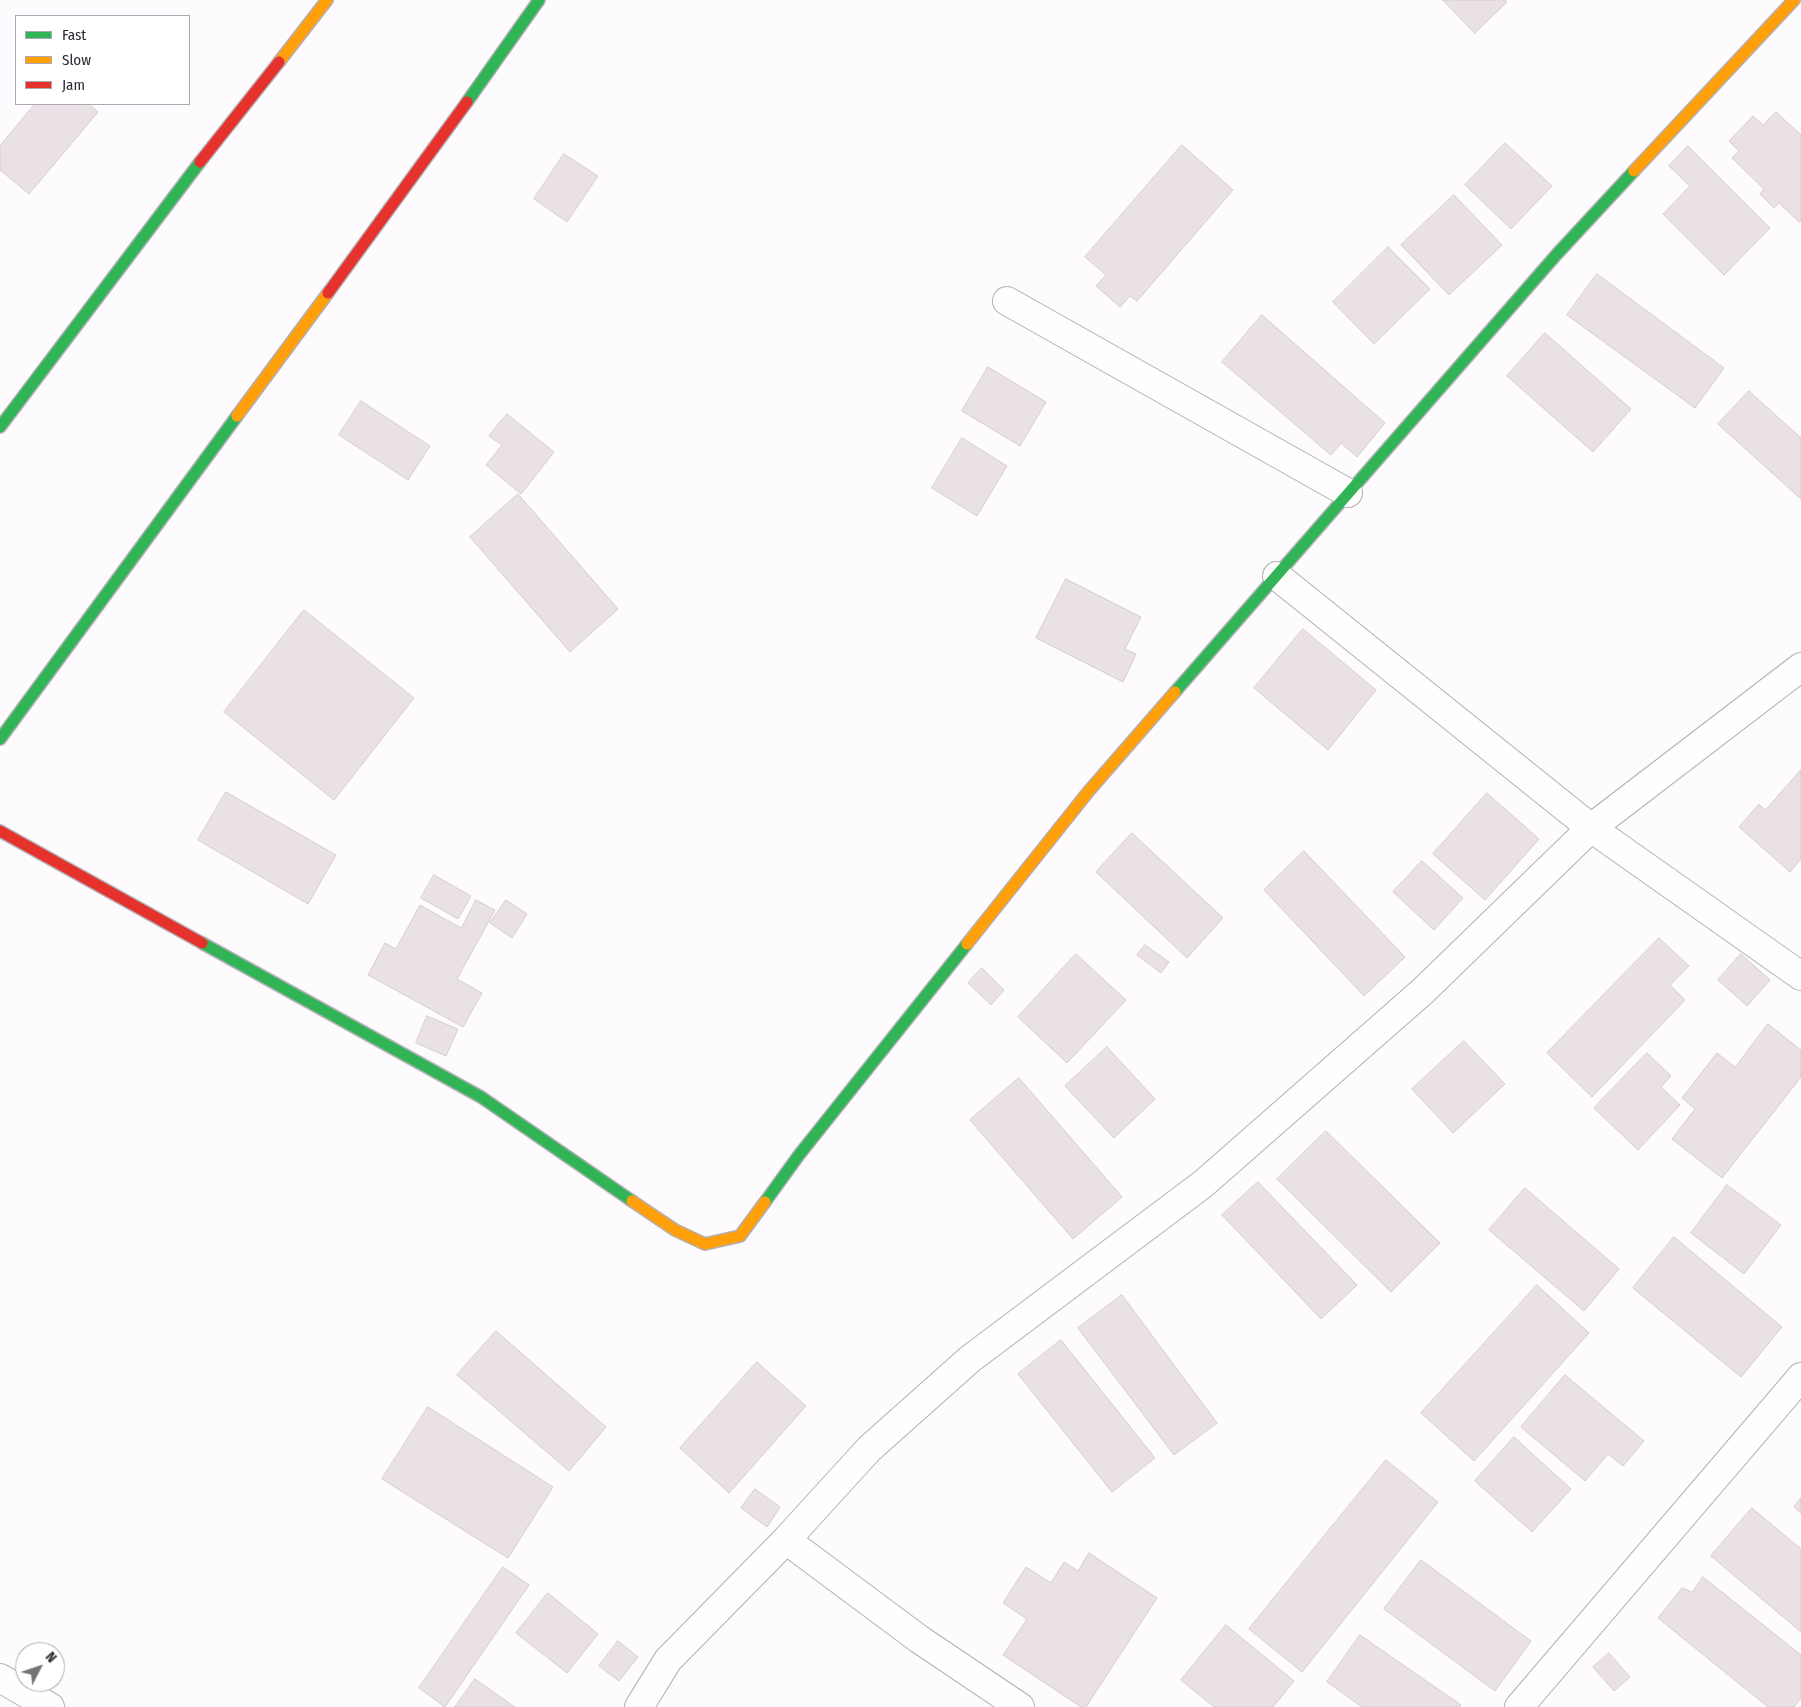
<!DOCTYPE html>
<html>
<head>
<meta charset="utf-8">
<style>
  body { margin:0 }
  #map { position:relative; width:1801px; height:1707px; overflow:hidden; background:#fdfbfe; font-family:"Fira Sans Condensed",sans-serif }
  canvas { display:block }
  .legend { position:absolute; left:15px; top:15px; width:175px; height:90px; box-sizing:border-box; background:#fff; border:1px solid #aba9ad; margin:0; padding:6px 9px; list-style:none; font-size:15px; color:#2e2932 }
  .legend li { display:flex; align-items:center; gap:10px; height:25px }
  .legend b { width:25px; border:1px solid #aba9ad }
  .north { position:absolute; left:15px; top:1642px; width:50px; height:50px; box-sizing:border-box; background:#fff; border:1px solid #aba9ad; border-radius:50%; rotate:49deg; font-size:14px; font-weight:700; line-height:20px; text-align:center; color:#2e2932 }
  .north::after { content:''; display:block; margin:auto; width:18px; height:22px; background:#767279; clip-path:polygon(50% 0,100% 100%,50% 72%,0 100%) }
</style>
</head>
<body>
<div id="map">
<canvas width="1801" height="1707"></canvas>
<ul class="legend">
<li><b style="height:6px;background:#30b455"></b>Fast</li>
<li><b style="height:6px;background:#ff9f0a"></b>Slow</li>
<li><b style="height:6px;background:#e5322d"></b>Jam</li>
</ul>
<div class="north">N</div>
</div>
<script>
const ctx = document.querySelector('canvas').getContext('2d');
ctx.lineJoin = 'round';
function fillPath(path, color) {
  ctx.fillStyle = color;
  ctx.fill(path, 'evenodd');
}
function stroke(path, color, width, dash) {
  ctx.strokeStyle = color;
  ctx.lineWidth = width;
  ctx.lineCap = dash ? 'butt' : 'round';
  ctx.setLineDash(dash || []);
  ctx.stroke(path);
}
const building = new Path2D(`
  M1443,0h62l2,2 -32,31z
  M35,104h54l9,8 -69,82 -29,-24v-24z
  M1776,112l25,23v86l-2,1 -20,-19 -5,5 -14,-14 4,-5 -32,-31 7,-7 -10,-10 24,-25 10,9z
  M1505,143l47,43 -41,43 -46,-44z
  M1182,145l51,45 -96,111 -7,-5 -10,11 -24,-21 10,-11 -21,-18z
  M1688,146l82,82 -46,47 -61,-61 27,-28 -21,-20z
  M564,154l34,22 -31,46 -33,-23z
  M1454,195l48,50 -53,50 -48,-50z
  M1388,247l42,42 -56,55 -41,-42z
  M1597,274l127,94 -29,40 -128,-93z
  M1262,315l123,108 -28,34 -16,-14 -10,12 -109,-93z
  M1545,333l86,76 -38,43 -86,-76z
  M988,367l58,35 -26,44 -58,-35z
  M1749,391l52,47v61l-83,-75z
  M361,401l69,45 -22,34 -69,-45z
  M507,414l47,38 -33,42 -35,-29 16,-20 -13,-9z
  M962,438l45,28 -30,50 -45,-28z
  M518,494l100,115 -48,43 -100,-115z
  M1066,579l75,38 -16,32 11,5 -13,28 -87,-44z
  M304,610l110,88 -80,102 -110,-88z
  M1303,629l73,61 -48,60 -74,-62z
  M1801,770v89l-11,13 -51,-45 20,-23 6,6z
  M226,792l110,63 -28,49 -110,-64z
  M1487,793l52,46 -54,61 -52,-46z
  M1132,833l91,85 -36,40 -91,-86z
  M1304,851l101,106 -41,39 -100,-106z
  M1422,861l41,37 -29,32 -41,-38z
  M434,875l37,21 -13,23 -37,-21z
  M476,900l19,10 -38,69 25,14 -19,34 -95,-52 17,-32 11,6 24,-44 41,23z
  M506,900l21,14 -15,24 -22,-15z
  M1659,938l30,28 -19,19 15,15 -93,97 -45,-44z
  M1145,945l24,17 -8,11 -24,-18z
  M1076,954l50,46 -59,63 -49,-46z
  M1741,954l29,26 -23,26 -29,-26z
  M982,968l22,22 -13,15 -23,-22z
  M427,1016l31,13 -12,27 -30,-13z
  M1768,1024l33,26v27l-79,101 -50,-39 23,-30 -13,-11 35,-45 18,14z
  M1464,1041l41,43 -52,49 -41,-44z
  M1107,1047l48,52 -41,39 -49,-52z
  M1647,1053l24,23 -10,11 19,18 -42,45 -44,-42z
  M1019,1078l103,119 -49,42 -103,-119z
  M1326,1131l114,112 -49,49 -114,-113z
  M1258,1182l99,103 -36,34 -99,-104z
  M1727,1185l54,40 -37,49 -53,-41z
  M1525,1188l94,81 -35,42 -95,-81z
  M1674,1237l108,90 -41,50 -108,-89z
  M1537,1285l52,48 -115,128 -53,-48z
  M1122,1295l95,128 -43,32 -96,-127z
  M496,1331l110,96 -37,44 -112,-96z
  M1061,1340l94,118 -43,34 -94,-118z
  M757,1362l49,44 -77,87 -49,-45z
  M1565,1375l79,66 -21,25 -15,-12 -23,27 -64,-54z
  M428,1407l125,80 -45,71 -126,-79z
  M1514,1437l57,52 -39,43 -57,-51z
  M1386,1460l52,42 -136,170 -53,-43z
  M755,1489l25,18 -13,20 -26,-19z
  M1801,1498v15l-7,-6z
  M1752,1508l49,41v83l-90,-76z
  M1089,1553l68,45 -71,109h-5l-78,-52 24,-36 -24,-16 23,-36 25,16 13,-21 14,9z
  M1421,1560l110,81 -36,50 -111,-82z
  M503,1567l26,18 -84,122 -26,-19z
  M1703,1577l98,78v43l-7,9h-26l-110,-89 24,-30 10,4z
  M548,1593l50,41 -31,39 -51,-40z
  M1226,1625l68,56 -21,26h-59l-33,-27z
  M1360,1635l101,70 -2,2h-97l-35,-25z
  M618,1641l20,16 -19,24 -20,-15z
  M1609,1653l21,24 -16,14 -21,-24z
  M475,1679l40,28h-60z`);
fillPath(building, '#eae1e6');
stroke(building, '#d3cdd1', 1);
const street = new Path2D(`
  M1007,301l341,192
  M1277,576l314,252 210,148
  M786,1540l133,99 101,68
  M0,1678l50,29
  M639,1707l29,-47 118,-120 83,-91 101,-90 233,-175 220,-193 168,-163 210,-161
  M1519,1707l282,-330`);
const fast = new Path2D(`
  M467,102l72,-102
  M0,427l200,-265
  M1175,692l382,-438 77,-83
  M0,739l237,-323
  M202,943l279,154 151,104
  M765,1202l34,-47 168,-211`);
const slow = new Path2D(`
  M279,62l48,-62
  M1634,171l160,-171
  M237,416l91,-123
  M967,944l121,-152 87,-100
  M632,1201l43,29 30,14 35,-8 25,-34`);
const jam = new Path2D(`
  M200,162l79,-100
  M328,293l139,-191
  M0,831l202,112`);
stroke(street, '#b3b0b6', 30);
stroke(fast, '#b3b0b6', 14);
stroke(slow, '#b3b0b6', 14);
stroke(jam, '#b3b0b6', 14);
stroke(street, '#fffeff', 28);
stroke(fast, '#30b455', 11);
stroke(slow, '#ff9f0a', 11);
stroke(jam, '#e5322d', 11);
</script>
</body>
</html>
